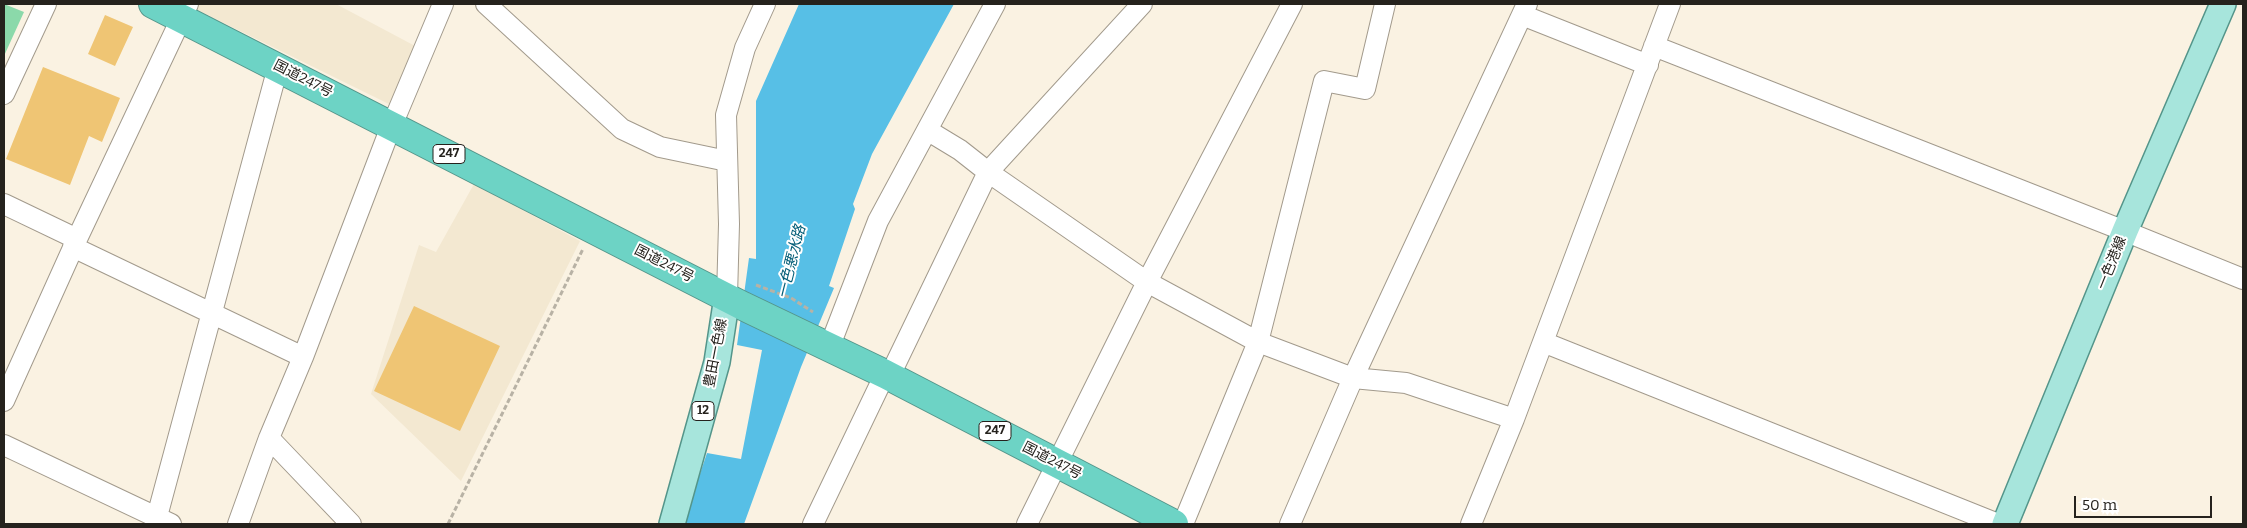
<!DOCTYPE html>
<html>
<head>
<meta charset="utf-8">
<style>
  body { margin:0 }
  #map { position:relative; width:2247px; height:528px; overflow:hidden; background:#faf2e2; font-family:Bitter,serif }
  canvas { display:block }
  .frame { position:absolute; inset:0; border:5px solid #25221d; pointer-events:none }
  .scale { position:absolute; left:2074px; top:496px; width:138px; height:22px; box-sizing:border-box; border:2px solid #25221d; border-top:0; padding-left:6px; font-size:15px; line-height:18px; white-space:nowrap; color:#25221d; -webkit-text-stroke:4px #fff; paint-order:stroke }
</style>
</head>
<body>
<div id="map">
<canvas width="2247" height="528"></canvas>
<div class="frame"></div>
<div class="scale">50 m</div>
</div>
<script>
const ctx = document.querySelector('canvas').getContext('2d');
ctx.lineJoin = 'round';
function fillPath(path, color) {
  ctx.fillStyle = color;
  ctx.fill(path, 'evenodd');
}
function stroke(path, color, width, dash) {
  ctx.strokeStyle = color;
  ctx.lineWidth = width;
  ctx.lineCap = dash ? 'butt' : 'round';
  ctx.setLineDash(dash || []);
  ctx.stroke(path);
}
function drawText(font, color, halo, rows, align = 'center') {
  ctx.font = font + ' Bitter,"Noto Sans JP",serif';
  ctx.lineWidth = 4;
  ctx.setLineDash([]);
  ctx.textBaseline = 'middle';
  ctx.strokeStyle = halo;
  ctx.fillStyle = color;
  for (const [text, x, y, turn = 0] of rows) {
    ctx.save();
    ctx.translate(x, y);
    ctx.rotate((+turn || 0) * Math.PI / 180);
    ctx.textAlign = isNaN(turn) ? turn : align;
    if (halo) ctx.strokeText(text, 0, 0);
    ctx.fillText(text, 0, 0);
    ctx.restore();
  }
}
fillPath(new Path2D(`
  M185,4h151l81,43 -22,60z
  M474,184l106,57 -119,240 -90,-87 48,-149 17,7z`), '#f3e8d1');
fillPath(new Path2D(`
  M4,4l20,8 -20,44z`), '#8bd9aa');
fillPath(new Path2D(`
  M799,4h155l-82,150 -19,50 2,5 -26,77 5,2 -33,79 -57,157h-61l24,-71 34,6 21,-109 -25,-5 12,-87 7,1v-158z`), '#57bfe6');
fillPath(new Path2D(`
  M105,15l28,12 -18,39 -27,-12z
  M43,67l77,31 -18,44 -13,-6 -19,49 -64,-26z
  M414,306l86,40 -40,85 -86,-40z`), '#efc574');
const minor = new Path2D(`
  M486,4l136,125 38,18 67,14
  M1522,15l126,50
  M1654,46l458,180 131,53
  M4,94l42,-90
  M927,130l33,20 28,22 159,110 111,60 95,36 53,5 108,36
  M4,204l73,35
  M73,247l230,110
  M727,297l2,-73 -3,-109 19,-67 20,-44
  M1543,342l455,182
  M829,348l49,-127 117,-217
  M4,401l73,-162 111,-235
  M269,438l82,86
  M4,445l167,79
  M155,524l120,-446 5,-10
  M238,524l31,-86 34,-81 84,-220 56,-133
  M813,524l72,-150 8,-5 95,-197 154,-168
  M1027,524l120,-242 145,-278
  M1183,524l75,-182 66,-261 41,8 20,-85
  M1290,524l63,-146 174,-374
  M1471,524l43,-105 156,-415`);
const major = new Path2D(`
  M672,524l45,-162 10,-65
  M2005,524l120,-293 98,-227`);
const highway = new Path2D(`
  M153,4l590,302 142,68 289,150`);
stroke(minor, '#a29a8c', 22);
stroke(major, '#54958a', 28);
stroke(highway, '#54958a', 30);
stroke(new Path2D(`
  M756,285l35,13 22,14
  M448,524l135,-275`), '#b8b2a5', 3, [5, 2.5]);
stroke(minor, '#fff', 20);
stroke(major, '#a7e5dc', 25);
stroke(highway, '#6dd3c5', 28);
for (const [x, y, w] of [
  [449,154,32],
  [703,411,22],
  [995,431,32]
]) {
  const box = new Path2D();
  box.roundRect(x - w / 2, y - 9.5, w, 19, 4);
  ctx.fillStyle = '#fff';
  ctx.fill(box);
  stroke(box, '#25221d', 1);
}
drawText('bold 12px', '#25221d', null, [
  ["247",449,154],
  ["12",703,411],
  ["247",995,431]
]);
drawText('14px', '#25221d', '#fff', [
  ["国道247号",303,79,27],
  ["一色港線",2112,263,-68],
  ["国道247号",664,264,27],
  ["豊田一色線",716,353,-79],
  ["国道247号",1052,461,27]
]);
drawText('italic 15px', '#025d77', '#fff', [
  ["一色悪水路",792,262,-76]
]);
</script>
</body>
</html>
